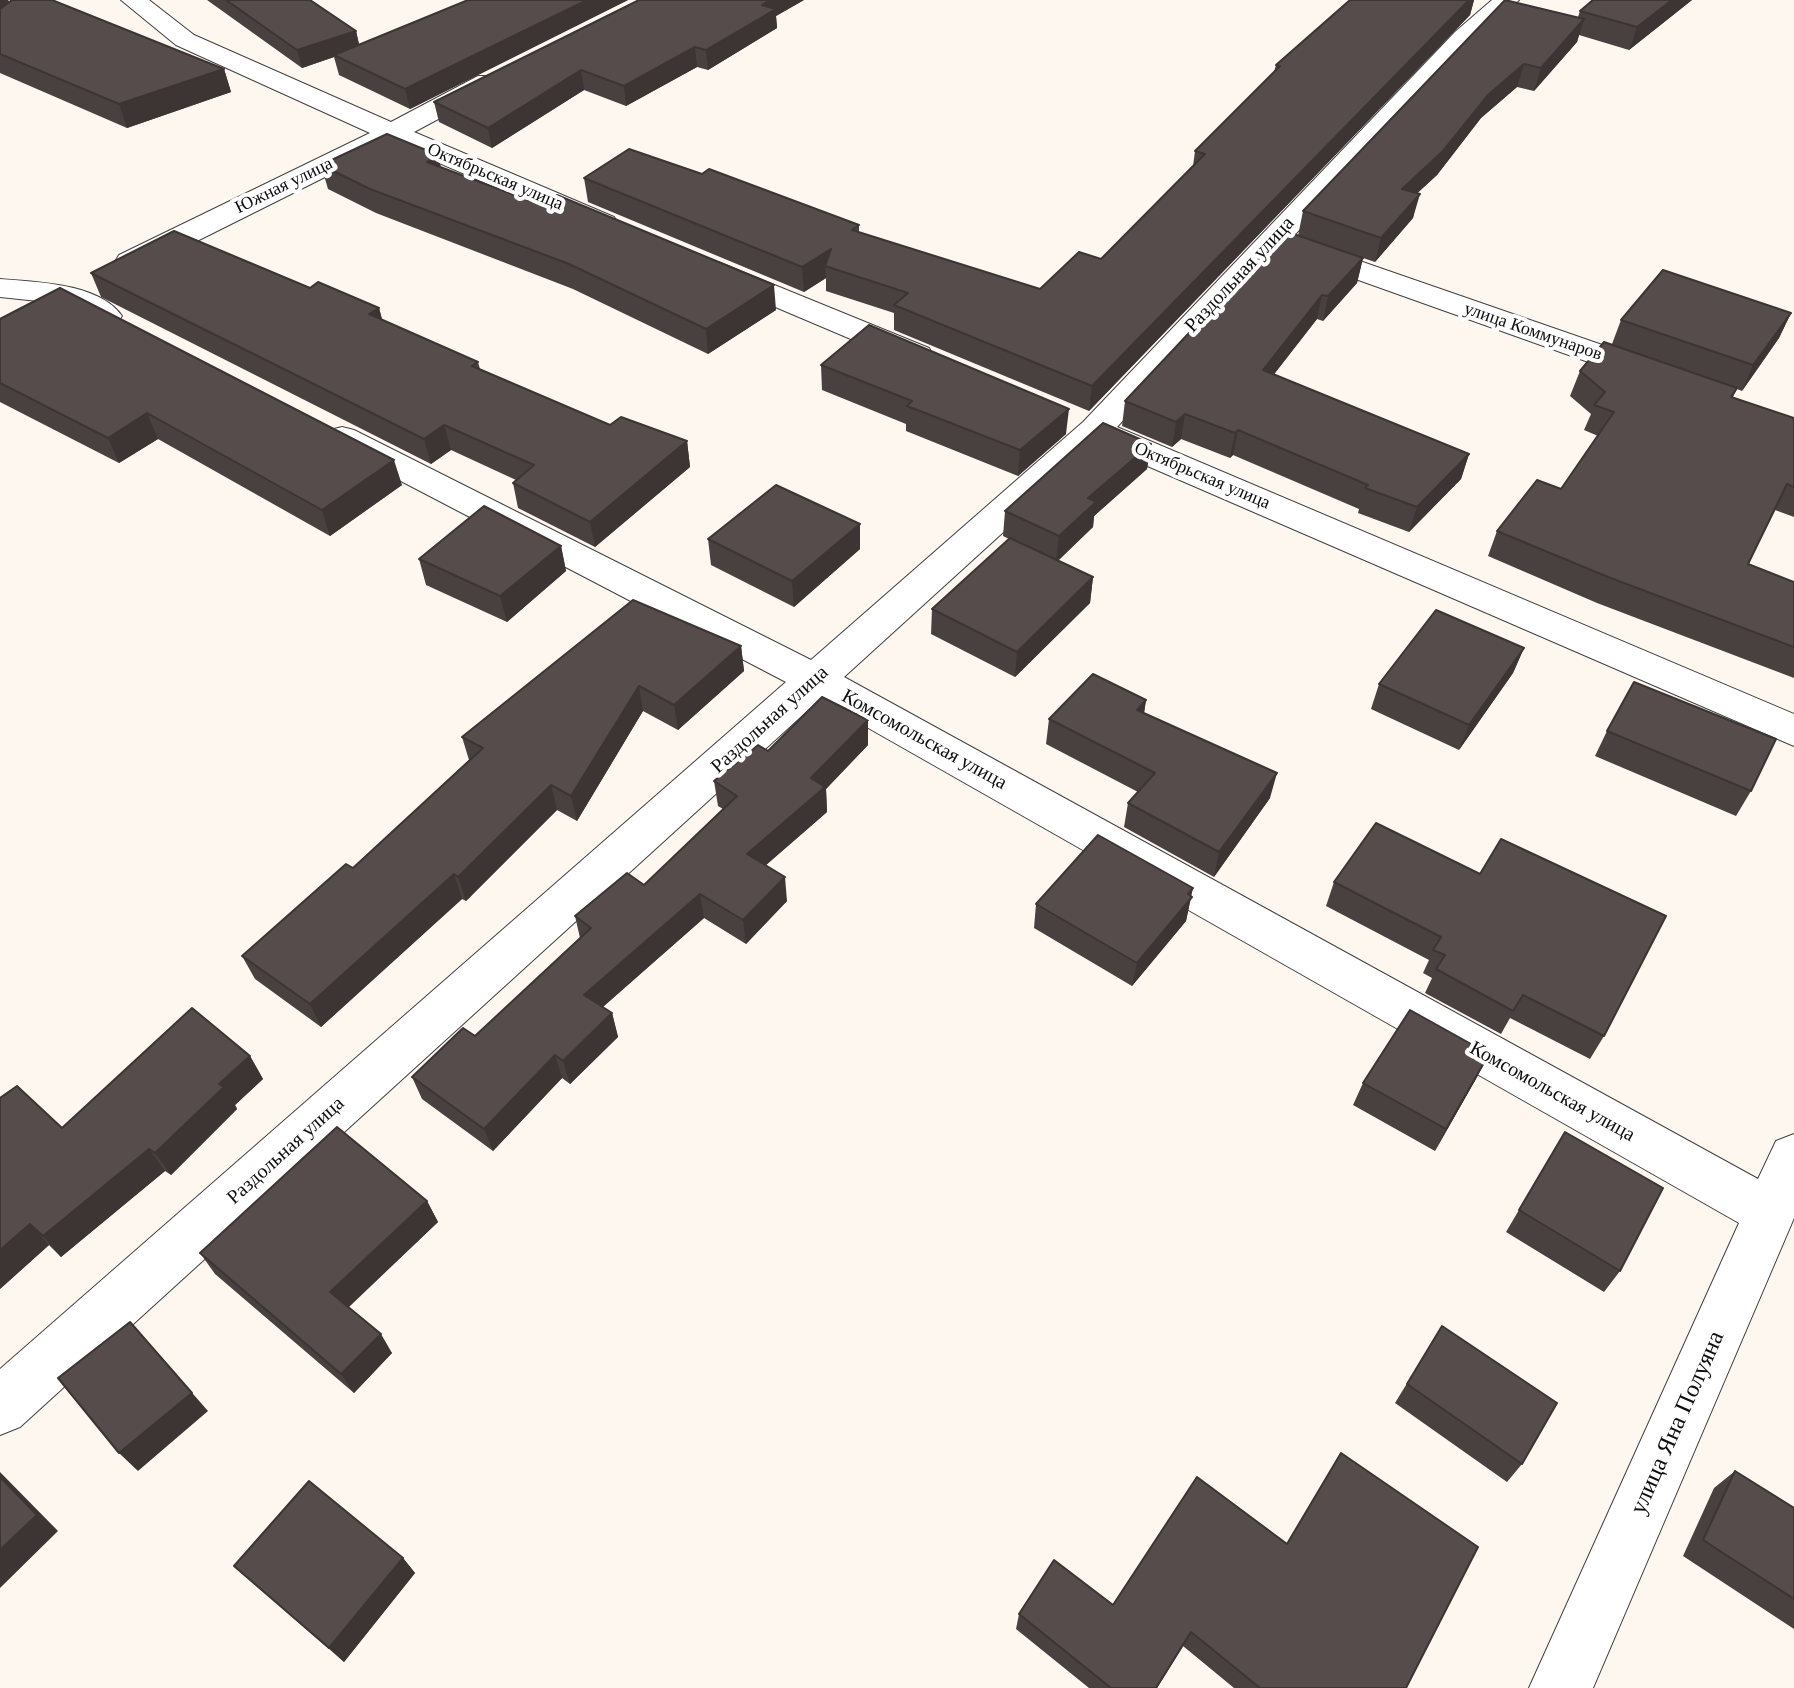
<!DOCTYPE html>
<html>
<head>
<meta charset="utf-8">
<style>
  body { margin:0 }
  canvas { display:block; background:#fef7f0 }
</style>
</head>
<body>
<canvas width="1794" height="1688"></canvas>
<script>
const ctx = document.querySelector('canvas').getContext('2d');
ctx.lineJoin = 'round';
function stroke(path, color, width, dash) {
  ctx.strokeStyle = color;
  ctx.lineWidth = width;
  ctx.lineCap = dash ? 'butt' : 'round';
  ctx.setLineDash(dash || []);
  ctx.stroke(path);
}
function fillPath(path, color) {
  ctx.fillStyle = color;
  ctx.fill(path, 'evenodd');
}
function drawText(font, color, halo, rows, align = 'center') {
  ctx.font = font + ' Georgia,serif';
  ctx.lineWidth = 8;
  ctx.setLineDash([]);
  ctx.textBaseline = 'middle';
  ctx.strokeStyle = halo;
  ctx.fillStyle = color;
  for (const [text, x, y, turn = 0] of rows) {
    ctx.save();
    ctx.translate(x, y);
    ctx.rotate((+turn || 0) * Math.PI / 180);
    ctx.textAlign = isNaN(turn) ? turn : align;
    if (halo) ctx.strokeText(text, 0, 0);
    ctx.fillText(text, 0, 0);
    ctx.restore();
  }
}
const minor = new Path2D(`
  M121,0h28l45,35 197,87 87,-46h18l4,6 -4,6 -82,44 200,85 4,6 -4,6h-22l-199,-86 -252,126h-22l-4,-7 4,-7 251,-122 -194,-88z
  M1492,0h27l-46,42 -356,385 677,287v32l-695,-301 -255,232 914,502 18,-38 18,-7v84l-201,470h-64l210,-465 -920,-523 -799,727 -20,8v-66l786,-687 -456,-238 -5,-7 5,-7 12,-3 12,3 457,230 272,-238 372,-390z
  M1302,241l358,124 5,7 -5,7 -12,3 -12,-3 -345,-123 -4,-6 4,-6z
  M718,262l211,86 4,7 -4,7 -12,3 -12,-3 -198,-84 -4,-7 4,-7z
  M0,279c36,3 99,4 122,37l-5,7 -11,3 -11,-3 -38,-20 -57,-6z`);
stroke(minor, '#414141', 2);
fillPath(minor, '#fff');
fillPath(new Path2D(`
  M0,0h8l1,2 -9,7 224,60 7,23 -104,36 -127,-55z
  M207,0h103l46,31 3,14 109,-45h160l-218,109 -71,-34 -5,-18 -32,11z
  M639,0h165l-28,16 1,12 -69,42 -11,-3 -71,39 -42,-16 -92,58 -53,-26 -5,-20z
  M1469,0h5l-4,15 -381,396 -195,-81v-17l-68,-22v-13l-22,14 -216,-90 -4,-24 118,-4 157,51v7l181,57 61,-30 92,-93 2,-15 79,-79 2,-7z
  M1593,0h99l-63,50 -50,-15 -2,7 -43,49 -17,-4 -36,31 -44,57 -20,18 -4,25 -38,44 -12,-4 -6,25 -34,38 -6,-2 -43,55 195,80 -8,25 -52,53 -51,-19 1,-4 -126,-54 -3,3 -49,-19 -9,8 -50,-21 3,-25 173,-165 5,-25 275,-194 2,-6z
  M321,165l120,2 335,143 -68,44 -135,-65 -197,-76 -48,-24z
  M91,273l219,15 69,20 3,12 96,42 2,7 130,56 77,16 3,26 -95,80 -77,-39 -5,-25 3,-3 -65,-30 -20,14 -330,-167z
  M1791,313l-12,25 -37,53 -5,-2 -4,8 61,21v99l-19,-7 -27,54 46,18v96l-197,-75 -109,-47 9,-25 64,-42 37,-53 -14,-6 7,-16 -21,-18 10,-25 32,-27 9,-24z
  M0,319l402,166 -72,51 -172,-97 -39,24 -119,-61z
  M821,365l245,69 -48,42 -112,-45v-7l-84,-34z
  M1151,444l-4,25 -53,47 -1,11 -35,34 35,16 -3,26 -75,74 -84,-43 1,-25 77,-70 -6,-3 2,-25z
  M708,539l152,10 -66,58 -83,-42z
  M561,546l5,25 -59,51 -81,-37 -7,-26z
  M741,646l3,25 -66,59 -35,-19 -66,110 -20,-11 -91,91 -4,-2 -141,128 -66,-48 -13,-23 111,-88 116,-108 -7,-23z
  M1524,648l-11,25 -54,77 -88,-41 8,-25z
  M1146,700l-2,13 126,85 -56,79 -90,-50 4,-24 10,-11 -92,-48 3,-25z
  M1607,731l144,60 -15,25 -141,-60z
  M868,745l-42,44 1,23 -61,53 21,36 -41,43 -42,-26 -101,89 9,6 6,24 -48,47 -8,-6 -69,73 -71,-52 -10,-22 63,-41 105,-98 -5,-22 69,-31 79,-76 -5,-3 -4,-25 54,-30z
  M1376,823l228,213 -14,23 -80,-41 -9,16 -76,-41 7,-15 -9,-5 6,-13 -103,-54 8,-24z
  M1191,896l-5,25 -54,65 -98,-58 2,-24z
  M250,1056l13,23 -28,26 2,4 -66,66 -6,-4 -104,86 -12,-12 -49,44 62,-161z
  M1477,1077l-42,74 -82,-46 10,-22z
  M1565,1132l55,139 -16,21 -98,-60z
  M427,1201l11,21 -89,85 43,46 -38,40 -139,-119 -15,-21z
  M1442,1326l80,138 -15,18 -112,-79z
  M1735,1471l59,37v121l-111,-73 31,-68z
  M403,1558l12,15 -71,89 -110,-96z
  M1113,1605l293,83h-172l-51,-42 -26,42h-68l-73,-59 3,-15z`), '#494140');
fillPath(new Path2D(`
  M0,0h8l1,2 -9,7z
  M587,0h41l-218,109 -5,-20z
  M770,0h34l-28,16 1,12 -69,42 -2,-20 56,-45z
  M1469,0h5l-4,15 -381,396 3,-25z
  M1672,0h20l-63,50 8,-23z
  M1584,19l-7,23 -43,49 7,-23z
  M356,31l4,17 -26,7v2l-32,11 -5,-18z
  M695,47l2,20 -71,39 -2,-20z
  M1524,64l-7,23 -36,31 -44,57 -41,38 6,-24 86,-94z
  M224,69l7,23 -104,36 -8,-24z
  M581,70l3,20 -92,58 -4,-20z
  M438,155l6,24 -17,-17z
  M1420,194l-7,24 -38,44 6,-24z
  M831,249l-6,17 1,12 -22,14 -2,-25z
  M1363,258l-6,25 -34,38 5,-25z
  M774,285l2,25 -68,44 -2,-25z
  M1322,295l-5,24 -59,76 5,-25z
  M379,308l7,25 -17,-19z
  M1791,313l-12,25 -37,53 11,-26z
  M1069,409l-3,25 -48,42 2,-26z
  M147,413l11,26 -39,24 -11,-25z
  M1185,414l-4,25 -9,8 4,-25z
  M444,425l7,25 -20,14 -7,-25z
  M1238,430l-5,25 -3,3 5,-25z
  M687,441l3,26 -95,80 -5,-25z
  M1151,444l-4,25 -53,47 -1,11 -37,35 3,-26 29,-38z
  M1469,454l-8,25 -52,53 8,-25z
  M394,460l8,25 -72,51 -8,-26z
  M860,524v25l-66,58 -2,-26z
  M561,546l5,25 -59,51 -7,-26z
  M1093,577l-3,26 -75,74 2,-25z
  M741,646l3,25 -66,59 -4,-25z
  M1524,648l-11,25 -54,77 10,-25z
  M639,686l4,25 -66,110 -6,-25z
  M1146,700l-4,26 -5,-16z
  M868,720v25l-42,44 1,23 -77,67 -3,-25 64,-76z
  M1277,773l-7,25 -56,79 5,-25z
  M551,785l6,25 -91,91 -8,-24z
  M454,874l8,25 -141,128 -11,-23z
  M785,877l2,24 -41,43 -3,-24z
  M1193,888l-7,33 -54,65 5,-23z
  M700,894l4,24 -114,100 -6,-23z
  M612,1013l6,24 -48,47 -7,-23z
  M1489,1054l-12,23 -42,74 11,-22z
  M555,1055l7,23 -69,73 -9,-22z
  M250,1056l13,23 -28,26 2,4 -66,66 -16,-22 64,-69z
  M149,1149l16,22 -104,86 -18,-21z
  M427,1201l11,21 -95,90 -13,-20z
  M30,1224l19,21 -49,44v-39z
  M130,1322l78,89 -70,60 -19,-18z
  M381,1334l11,19 -38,40 -13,-19z
  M0,1472l58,59 -58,57z
  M403,1558l12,15 -71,89 -15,-14z`), '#3c3534');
const building = new Path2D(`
  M12,0h40l172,69 -105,35 -119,-50v-45z
  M226,0h84l46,31 -59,19z
  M468,0h119l-182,89 -71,-34z
  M639,0h131l-8,5 14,4 -70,41 -11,-3 -71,39 -43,-16 -93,58 -54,-26z
  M1350,0h119l-377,386 -198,-81 14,-12 -83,-27 6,-17 -29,18 -218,-89 45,-29 73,25 7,-5 150,56 -7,5 188,59 39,-37 22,7 104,-105 -10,-3 85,-85 -4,-1z
  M1505,0l79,19 -43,49 -17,-4 -36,31 -45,56 -41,38 18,5 -39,44 -78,-27z
  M1593,0h79l-35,27 -57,-16z
  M387,134l51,21 -11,7 114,43 16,-10 217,90 -68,44 -137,-65 -199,-75 -49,-24z
  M174,231l136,57 8,-6 61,26 -10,6 109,48 -6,4 138,59 11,-8 66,24 -97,81 -77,-39 21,-18 -90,-40 -20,14 -333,-166z
  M1285,231l78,27 -35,38 -6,-1 -59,75 206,84 -52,53 -52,-19 3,-3 -130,-55 -3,3 -50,-19 -9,8 -51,-21z
  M1663,270l128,43 -38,52 -132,-45z
  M60,288l334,172 -72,50 -175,-97 -39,25 -108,-55v-64z
  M869,325l200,84 -49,41 -113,-44 5,-5 -91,-36z
  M1604,342l133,46 -6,9 63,21v69l-7,-3 -39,80 46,18v65l-186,-70 -111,-46 40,-51 24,9 53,-77 -20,-7 11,-13 -25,-21z
  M1103,423l48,21 -63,54 8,4 -37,34 -54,-25z
  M776,485l84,39 -68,57 -84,-42z
  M484,506l77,40 -61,50 -81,-37z
  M1010,538l83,39 -76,75 -85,-43z
  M633,600l108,46 -67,59 -35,-19 -68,110 -20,-11 -93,92 -4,-3 -144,130 -68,-48 104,-92 7,4 130,-120 -21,-11z
  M1436,610l88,38 -55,77 -90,-41z
  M1093,674l53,26 -9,10 140,63 -58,79 -91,-49 27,-30 -106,-54z
  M1634,682l142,57 -25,52 -144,-60z
  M822,697l46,23 -57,58 14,9 -78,67 38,23 -42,43 -43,-26 -116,101 28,18 -49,48 -8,-6 -71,74 -72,-52 51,-49 12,8 116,-108 -16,-12 52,-43 17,12 93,-89 -23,-15 44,-36 10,6z
  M1376,823l104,51 21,-35 165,77 -62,120 -81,-41 -10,16 -77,-42 9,-14 -12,-5 8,-13 -107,-55z
  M1098,835l95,53 -5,6 4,3 -55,66 -101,-59z
  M192,1008l58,48 -31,28 5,3 -69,66 -6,-4 -106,87 -13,-12 -30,26v-152l17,-12 45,42z
  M1410,1010l79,44 -43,75 -83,-46z
  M337,1127l90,74 -97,91 51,42 -40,40 -141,-121z
  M1565,1132l98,56 -43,83 -101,-61z
  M130,1322l62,71 -73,60 -61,-75z
  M1442,1326l115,77 -35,61 -115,-80z
  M1341,1453l137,94 -72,141h-146l-69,-56 -35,56h-45l-92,-74 35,-54 59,45 84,-128 90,67z
  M1735,1471l59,37v91l-91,-59z
  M0,1477l37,38 -37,35z
  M309,1481l94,77 -74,90 -95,-82z`);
fillPath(building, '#554c4b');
stroke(building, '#3c3534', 2);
drawText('18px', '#0e0e0e', '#fff', [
  ["Октябрьская улица",495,177,23],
  ["Южная улица",284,186,-26],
  ["улица Коммунаров",1533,332,19],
  ["Октябрьская улица",1202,476,23]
]);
drawText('20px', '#0e0e0e', '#fff', [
  ["Раздольная улица",1240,275,-47],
  ["Раздольная улица",770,720,-42],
  ["Комсомольская улица",924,740,29],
  ["Комсомольская улица",1552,1092,29],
  ["Раздольная улица",286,1151,-42]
]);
drawText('24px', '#0e0e0e', '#fff', [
  ["улица Яна Полуяна",1678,1423,-66]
]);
</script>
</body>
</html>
